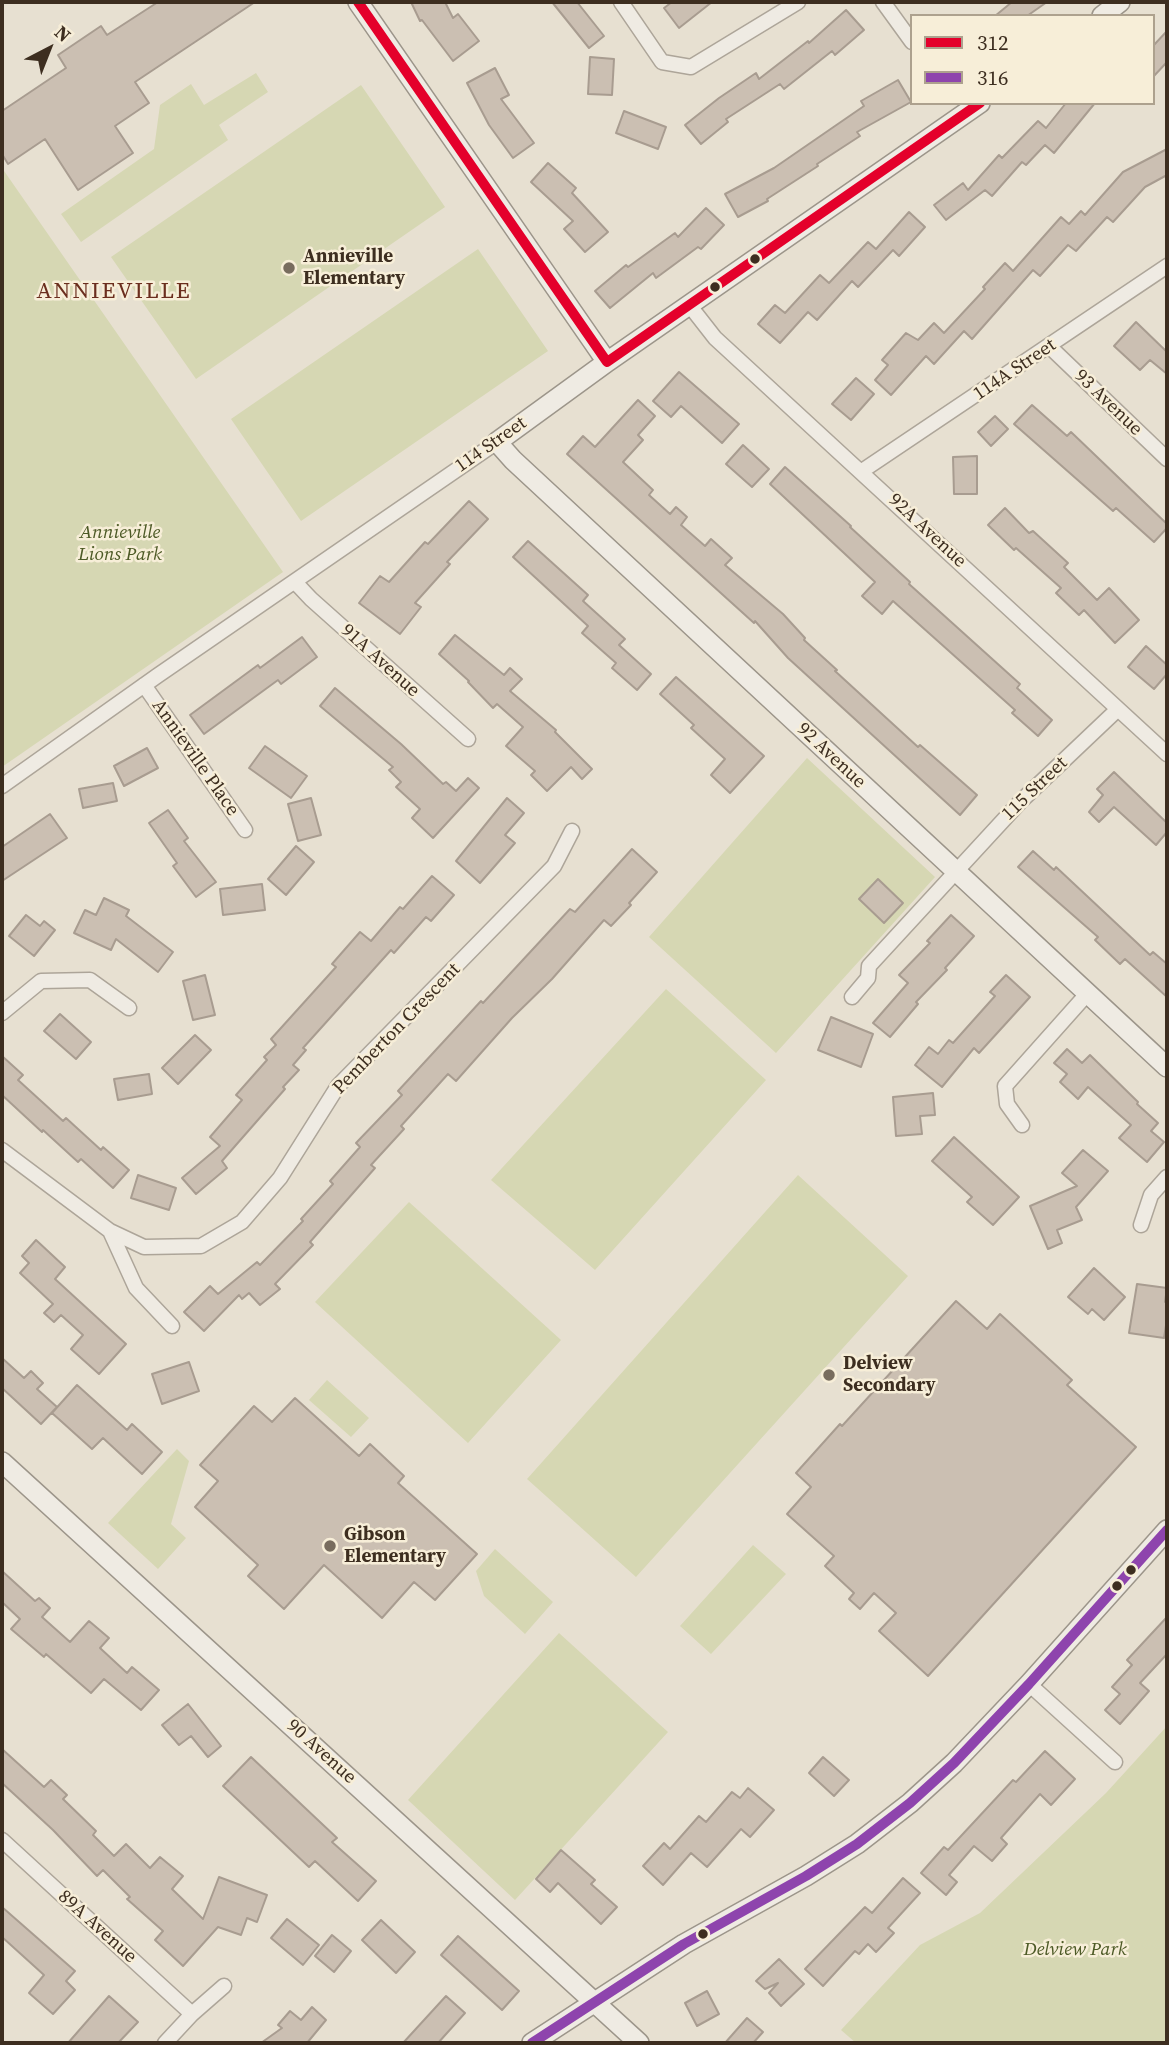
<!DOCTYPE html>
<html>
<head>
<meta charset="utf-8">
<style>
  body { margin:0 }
  #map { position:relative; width:1169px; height:2045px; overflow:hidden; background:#e7e0d1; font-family:"Source Serif 4",serif }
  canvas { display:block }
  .frame { position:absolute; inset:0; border:4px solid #3d2e20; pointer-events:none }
  .legend { position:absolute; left:910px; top:14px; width:245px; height:91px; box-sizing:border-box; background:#f7eed8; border:2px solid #ada18e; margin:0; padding:9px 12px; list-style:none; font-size:21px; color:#3d2e20 }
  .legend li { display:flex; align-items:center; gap:14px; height:35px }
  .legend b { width:35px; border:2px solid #ada18e }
  .north { position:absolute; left:14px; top:14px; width:70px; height:70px; -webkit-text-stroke:5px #f7eed8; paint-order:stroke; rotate:42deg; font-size:19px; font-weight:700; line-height:28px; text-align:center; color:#3d2e20 }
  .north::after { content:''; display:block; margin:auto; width:24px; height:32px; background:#3d2e20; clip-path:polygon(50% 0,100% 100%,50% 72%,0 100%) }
</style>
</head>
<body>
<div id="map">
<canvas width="1169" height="2045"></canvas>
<div class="frame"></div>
<ul class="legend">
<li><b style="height:9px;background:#e4002b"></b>312</li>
<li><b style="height:9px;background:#8e44ad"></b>316</li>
</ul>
<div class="north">N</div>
</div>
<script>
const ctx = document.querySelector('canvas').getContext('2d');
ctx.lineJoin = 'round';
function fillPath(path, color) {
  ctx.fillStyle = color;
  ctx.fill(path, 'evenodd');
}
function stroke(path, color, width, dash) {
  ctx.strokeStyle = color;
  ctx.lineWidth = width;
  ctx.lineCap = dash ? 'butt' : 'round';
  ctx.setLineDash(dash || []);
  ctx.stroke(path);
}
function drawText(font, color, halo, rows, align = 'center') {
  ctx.font = font + ' "Source Serif 4",serif';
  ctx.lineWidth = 5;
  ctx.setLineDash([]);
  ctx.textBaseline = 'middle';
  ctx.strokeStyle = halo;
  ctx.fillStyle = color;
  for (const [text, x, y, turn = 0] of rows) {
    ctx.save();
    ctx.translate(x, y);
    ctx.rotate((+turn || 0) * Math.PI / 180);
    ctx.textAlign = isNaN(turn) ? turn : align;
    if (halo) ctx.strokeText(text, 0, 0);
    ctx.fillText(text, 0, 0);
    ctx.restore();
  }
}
fillPath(new Path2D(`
  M256,73l12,19 -49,33 9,15 -147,102 -20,-28 93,-65 6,-44 31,-21 13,21z
  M361,85l84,122 -249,172 -85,-122z
  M2,168l281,404 -281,195z
  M478,249l70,102 -247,170 -70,-102z
  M807,758l128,119 -159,176 -127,-116z
  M666,989l100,91 -171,190 -104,-90z
  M798,1175l110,101 -272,301 -109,-98z
  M409,1202l152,138 -93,103 -153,-141z
  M327,1380l42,38 -18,19 -42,-37z
  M177,1449l12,12 -18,63 15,14 -28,31 -50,-46z
  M753,1545l33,29 -75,80 -31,-28z
  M495,1549l58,53 -28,32 -41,-38 -8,-25z
  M559,1633l109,99 -153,168 -107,-100z
  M1167,1726v317h-311l-15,-13 79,-85 60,-32 126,-120z`), '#d6d7b3');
const building = new Path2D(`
  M158,2h97l-120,80 14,21 -34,23 18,27 -55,37 -33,-51 -37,25 -6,-10v-43l64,-43 -8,-13 43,-29 6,9z
  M411,2h34l8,16 5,-4 21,27 -26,20 -31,-41 -2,1z
  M552,2h25l27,34 -15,12z
  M672,2h40l-33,26 -15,-20z
  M1012,2h35l-20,14h-32z
  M846,10l18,20 -29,25 -3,-4 -48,38 -4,-5 -54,35 2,3 -27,22 -16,-19 34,-27 37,-25 3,6 49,-38 1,2z
  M1167,31v31l-14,15v-31z
  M590,57l24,2 -2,36 -24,-1z
  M495,68l14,27 -8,4 33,44 -21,15 -24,-33 -22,-42z
  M898,80l13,22 -54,30 3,4 -43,28 1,2 -51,33 1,2 -30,16 -13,-23 49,-26 90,-62 -3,-5z
  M1066,103h29l-41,50 -9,-8 -19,20 -4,-3 -30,34 -7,-6 -39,30 -12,-15 29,-22 5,7 31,-35 3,3 36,-37 8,7z
  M624,111l42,16 -8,22 -42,-16z
  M1167,149v26l-22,12 -32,35 -6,-5 -31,34 -8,-6 -28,31 -7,-6 -61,69 -8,-8 -30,33 -8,-8 -35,39 -16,-15 13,-15 -6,-5 24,-27 12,7 16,-17 10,10 41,-44 -2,-2 22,-24 8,8 48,-54 8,7 12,-13 4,4 38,-43z
  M548,163l28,25 -4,5 36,39 -23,20 -21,-23 9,-8 -42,-39z
  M706,208l18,17 -23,24 -3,-2 -42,31 -3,-5 -43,35 -15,-17 31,-26 2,2 47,-34 3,4z
  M909,212l16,15 -26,29 -6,-6 -35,37 -6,-6 -35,39 -9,-8 -28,31 -22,-19 17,-19 10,8 35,-38 9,8 39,-41 8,7z
  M1136,322l31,30v22l-17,-14 -10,10 -26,-24z
  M679,372l60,52 -17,19 -41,-37 -10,11 -18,-16z
  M856,378l18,16 -23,26 -19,-16z
  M638,400l17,16 -17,19 5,5 -20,22 30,28 -4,5 21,19 6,-7 11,10 -6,8 24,21 6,-7 21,19 -7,7 58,49 22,24 -1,2 33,30 -2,1 83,76 2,-2 57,50 -17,20 -172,-157 -33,-37 -1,2 -187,-169 16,-18 12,11z
  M1032,405l35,31 4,-4 96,92v4l-13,14 -38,-34 -3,3 -99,-87z
  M995,416l13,13 -17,17 -13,-14z
  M743,445l26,24 -17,18 -26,-23z
  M977,456v38h-23l-1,-37z
  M785,467l66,59 -1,1 60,55 -1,2 111,100 -3,4 35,32 -14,16 -26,-23 3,-3 -122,-109 -11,13 -20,-18 13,-14 -105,-98z
  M469,501l19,18 -41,43 3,2 -35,39 6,4 -21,27 -41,-31 21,-27 9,6 36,-40 3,2z
  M1005,508l24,25 4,-2 35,32 -4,4 33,33 12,-12 30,32 -24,23 -31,-33 -5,5 -23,-22 5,-5 -45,-40 -2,2 -26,-25z
  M528,541l60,54 -5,6 42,38 -6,6 32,29 -14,16 -25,-22 4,-5 -34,-30 6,-7 -75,-69z
  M455,635l49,40 6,-7 12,11 -12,12 46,39 -1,2 37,37 -10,10 -11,-12 -24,24 -16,-16 4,-4 -29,-25 17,-19 -26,-23 -4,4 -25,-26 1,-1 -30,-27z
  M302,637l15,20 -36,27 -3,-4 -74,54 -14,-19 68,-50 2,3z
  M1146,646l21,19v9l-13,15 -26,-22z
  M676,677l88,79 -34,37 -19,-18 14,-16 -34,-31 3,-3 -34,-31z
  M335,688l66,56 42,40 3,-2 10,9 12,-13 11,10 -46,50 -21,-20 8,-9 -24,-22 5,-5 -12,-12 4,-3 -73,-61z
  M265,746l42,30 -16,22 -42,-30z
  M147,748l11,20 -34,18 -10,-20z
  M1114,772l53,51v9l-11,13 -42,-38 -15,15 -10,-10 14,-17 -6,-6z
  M113,783l4,18 -34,7 -4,-19z
  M311,798l10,37 -23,6 -10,-37z
  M507,798l17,15 -19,22 10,8 -35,40 -24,-22z
  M168,810l20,28 -4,3 32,41 -20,15 -23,-31 4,-3 -28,-40z
  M50,814l17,24 -65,43v-34z
  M296,846l18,16 -28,33 -18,-16z
  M632,849l25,23 -28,31 2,2 -20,21 -7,-6 -52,59 -40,39 -56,63 -8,-7 -47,52 3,3 -33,36 4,3 -65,74 3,3 -38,39 5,5 -20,16 -11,-12 -7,6 -3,-4 -35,36 -20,-19 26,-26 8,8 39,-32 3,3 43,-44 -2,-2 32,-35 -3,-3 30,-34 -4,-4 46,-48 -4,-4 83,-90 2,2 87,-94 5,3z
  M1033,851l21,19 2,-3 94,88 3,-3 14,12v33l-42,-38 -5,5 -25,-24 3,-3 -80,-70z
  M432,876l22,19 -23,26 -5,-4 -32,36 -3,-3 -88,98 3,2 -13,15 6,5 -16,17 2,2 -63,72 5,7 -31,26 -14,-16 38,-32 -10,-9 32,-37 -6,-5 31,-35 -3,-3 12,-12 -5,-6 65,-72 -4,-3 28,-32 11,9 29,-34 3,2z
  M878,879l25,24 -19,20 -25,-24z
  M262,884l3,26 -42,5 -3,-26z
  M104,898l25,12 -3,6 47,36 -15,20 -42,-33 -5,11 -37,-17 11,-23 11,5z
  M26,915l14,11 4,-5 11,9 -21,26 -25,-20z
  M951,915l23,21 -29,32 2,2 -31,32 2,2 -28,33 -17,-14 35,-40 -9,-8 31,-32 -3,-2z
  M205,975l10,40 -22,5 -10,-39z
  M1006,975l24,22 -51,56 -5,-5 -32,39 -27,-22 14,-18 9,7 11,-14 4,3 42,-47 -5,-4z
  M60,1014l31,28 -15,17 -32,-28z
  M831,1017l42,17 -12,33 -43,-17z
  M195,1035l16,15 -33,34 -16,-16z
  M1067,1049l15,14 8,-8 48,47 -1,2 21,19 -7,8 13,11 -17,20 -28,-24 12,-13 -43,-38 -10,12 -18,-17 7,-8 -13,-11z
  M2,1056l21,19 -5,5 45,41 3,-3 35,32 2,-3 26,23 -16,18 -32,-29 -3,3 -35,-32 -1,2 -40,-37z
  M149,1074l3,20 -34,6 -4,-21z
  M933,1093l2,22 -15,1 2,18 -26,2 -3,-39z
  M954,1137l65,60 -26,28 -26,-23 5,-5 -40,-36z
  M1083,1150l25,21 -32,36 6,13 -25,10 5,13 -14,6 -18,-43 47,-20 -15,-13z
  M138,1175l38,13 -7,22 -38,-12z
  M36,1240l29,27 -10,12 71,65 -27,30 -28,-25 12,-14 -22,-20 -7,7 -10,-9 9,-9 -33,-31 9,-10 -7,-7z
  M1094,1268l31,29 -21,23 -12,-11 -4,5 -20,-17z
  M1137,1284l30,4 -2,14h2v17l-3,19 -35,-5z
  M956,1301l31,28 13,-15 72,66 -5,5 69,62 -208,229 -49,-45 17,-18 -22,-20 -14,16 -11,-10 5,-6 -29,-27 9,-10 -47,-42 24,-27 -15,-14 44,-49 2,2z
  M2,1358l22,20 7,-7 12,12 -6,6 20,18 -16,17 -39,-36z
  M189,1362l10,29 -37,13 -10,-30z
  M77,1385l50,45 5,-6 30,28 -20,22 -39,-36 -11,11 -40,-36z
  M295,1398l64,58 11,-12 34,32 -6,7 79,71 -42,46 -21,-18 -32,36 -58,-53 -40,44 -36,-33 10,-11 -63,-58 23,-26 -18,-16 54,-59 18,16z
  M2,1571l33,30 4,-3 11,10 -8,9 28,25 19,-21 20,17 -9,10 27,25 5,-6 27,23 -18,20 -37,-31 -13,14 -45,-39 -2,3 -33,-28 9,-10 -18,-17z
  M1167,1617v37l-27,29 9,8 -29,33 -15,-14 15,-16 -8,-7 20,-22 -5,-5z
  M188,1704l33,42 -13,11 -17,-21 -12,9 -17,-20z
  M2,1749l42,38 7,-7 16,15 -4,4 33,32 -3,4 21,21 12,-12 24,24 10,-11 23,19 -11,13 31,30 16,-42 48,18 -10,27 -10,-4 -6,17 -23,-8 -35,39 -28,-26 8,-9 -36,-32 3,-2 -27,-27 -6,6 -44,-46 -51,-47z
  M1045,1751l30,28 -24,26 -11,-11 -39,44 6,6 -15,17 -18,-15 -25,29 8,7 -11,13 -25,-22 23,-26 4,3 65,-70 3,2z
  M251,1757l86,81 -5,4 44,39 -18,20 -43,-40 -6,6 -86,-81z
  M823,1757l26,23 -15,16 -25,-23z
  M748,1788l26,22 -24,27 -9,-8 -34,38 -16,-14 -28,32 -20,-19 21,-23 6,6 29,-33 7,6 26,-30 8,6z
  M561,1850l34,30 -4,4 26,23 -16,17 -43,-41 -8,9 -14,-13z
  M903,1878l17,15 -32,35 6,5 -18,19 -8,-8 -9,10 -4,-3 -32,35 -18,-17 60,-62 7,6z
  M2,1907l73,64 -9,10 9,9 -22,24 -24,-21 15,-18 -42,-38z
  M287,1919l32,26 -16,20 -32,-27z
  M381,1920l34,32 -19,21 -34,-33z
  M332,1935l19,16 -17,21 -19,-16z
  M458,1936l61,55 -17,19 -61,-55z
  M779,1959l25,25 -23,22 -12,-13 9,-10 -13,6 -9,-8z
  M707,1991l12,23 -22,12 -12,-23z
  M109,1996l29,26 -20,21h-50z
  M446,1996l19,17 -27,30h-35z
  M312,2007l14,13 -19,23h-46l21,-15 -4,-3 12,-14 11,9z
  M747,2018l16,14 -10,11h-28z`);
fillPath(building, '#cbbfb2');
stroke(building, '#a89c90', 2);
const street = new Path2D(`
  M621,2l41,60 29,5 107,-65
  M883,2l29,40
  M690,306l25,32 452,416
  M1050,347l117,112
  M862,471l305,-205
  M295,582l16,17 157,140
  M144,685l101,145
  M2,786l155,-110 340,-234
  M852,997l16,-19 1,-12 152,-165 97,-92
  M2,1013l39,-32 49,-1 39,28
  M1022,1125l-15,-21 -2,-18 82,-92
  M2,1150l108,81 34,16 57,-1 41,-24 38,-44 58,-92 216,-220 18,-35
  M1141,1225l10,-30 16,-18
  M110,1231l26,57 36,38
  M1029,1684l86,78
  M2,1840l190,174
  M165,2043l27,-29 32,-28`);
const secondary = new Path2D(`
  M358,2l249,360
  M1102,16l18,-14
  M980,103l-373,259 -110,80 16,18 654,607
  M2,1462l637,581
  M532,2043l152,-99 122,-68 51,-32 53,-41 44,-40 75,-79 138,-154`);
stroke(street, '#ada599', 17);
stroke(secondary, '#9c958a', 22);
stroke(street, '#efebe3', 14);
stroke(secondary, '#efebe3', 19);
stroke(new Path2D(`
  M358,2l249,360
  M607,362l373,-259`), '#e4002b', 10);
stroke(new Path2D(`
  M532,2043l152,-99 122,-68 51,-32 53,-41 44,-40 75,-79 138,-154`), '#8e44ad', 10);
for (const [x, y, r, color] of [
  [755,259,6,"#3d2e20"],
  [289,268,7,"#786c5e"],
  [715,287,6,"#3d2e20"],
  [829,1375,7,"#786c5e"],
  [330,1546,7,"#786c5e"],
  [1131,1570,6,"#3d2e20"],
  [1117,1586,6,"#3d2e20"],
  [703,1934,6,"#3d2e20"]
]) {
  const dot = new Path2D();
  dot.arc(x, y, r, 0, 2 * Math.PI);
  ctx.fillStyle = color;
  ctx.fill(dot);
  stroke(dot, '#f7eed8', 2.5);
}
drawText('bold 19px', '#3d2e20', '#f7eed8', [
  ["Annieville",303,257],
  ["Elementary",303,279],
  ["Delview",843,1364],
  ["Secondary",843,1386],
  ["Gibson",344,1535],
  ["Elementary",344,1557]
], 'left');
drawText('19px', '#3d2e20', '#f7eed8', [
  ["114A Street",1015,370,-34],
  ["93 Avenue",1108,403,44],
  ["114 Street",491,445,-35],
  ["92A Avenue",927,531,43],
  ["91A Avenue",380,661,42],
  ["92 Avenue",831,756,43],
  ["Annieville Place",195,758,55],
  ["115 Street",1035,789,-44],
  ["Pemberton Crescent",397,1029,-46],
  ["90 Avenue",321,1752,42],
  ["89A Avenue",97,1927,42]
]);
drawText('italic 19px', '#4d5a26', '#f7eed8', [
  ["Annieville",120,533],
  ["Lions Park",120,555],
  ["Delview Park",1075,1950]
]);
ctx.letterSpacing = '2px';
drawText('23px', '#6b2e1e', '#f7eed8', [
  ["ANNIEVILLE",114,292]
]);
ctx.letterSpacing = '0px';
</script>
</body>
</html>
